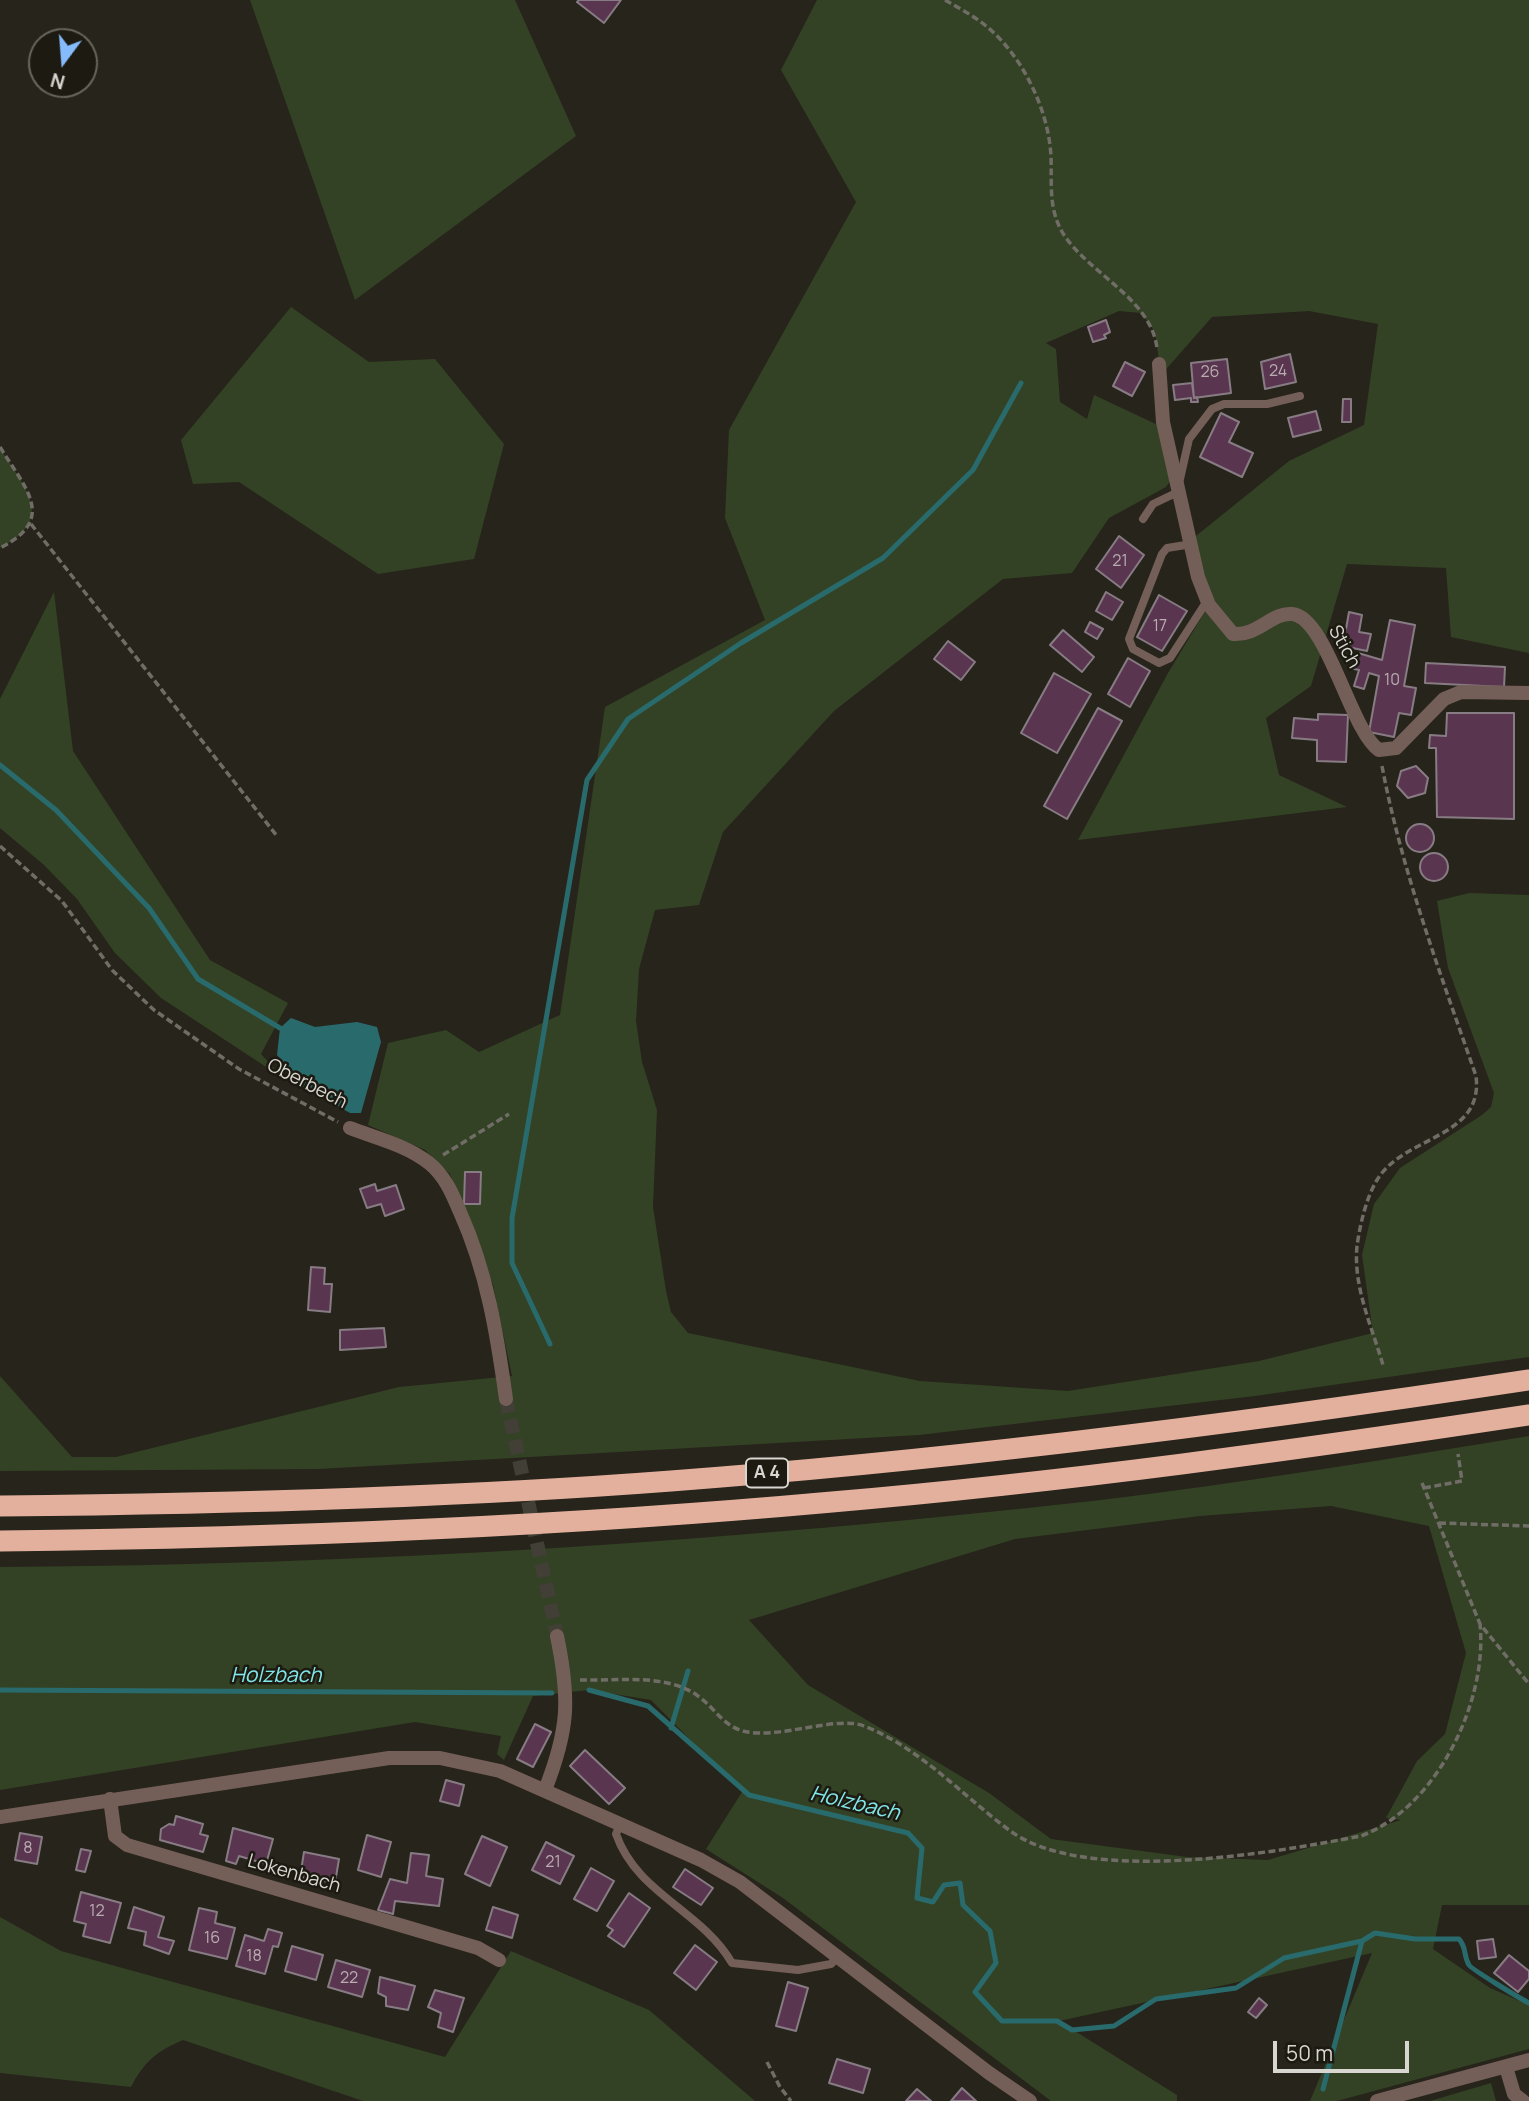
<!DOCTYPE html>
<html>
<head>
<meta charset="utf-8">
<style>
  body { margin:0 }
  #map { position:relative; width:1529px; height:2101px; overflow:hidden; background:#27241b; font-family:Manrope,sans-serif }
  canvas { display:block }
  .north { position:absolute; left:28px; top:28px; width:70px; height:70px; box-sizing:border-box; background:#1d1b11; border:2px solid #67665d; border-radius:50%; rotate:196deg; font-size:19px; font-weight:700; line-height:28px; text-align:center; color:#d7d6d0 }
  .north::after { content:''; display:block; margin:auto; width:24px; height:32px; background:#86bbfb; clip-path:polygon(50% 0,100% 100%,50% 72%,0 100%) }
  .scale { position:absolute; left:1273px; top:2041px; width:136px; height:32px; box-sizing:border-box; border:4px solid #d7d6d0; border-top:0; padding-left:9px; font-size:21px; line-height:24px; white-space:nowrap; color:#d7d6d0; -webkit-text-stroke:5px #1d1b11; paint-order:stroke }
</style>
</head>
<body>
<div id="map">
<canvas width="1529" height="2101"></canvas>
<div class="north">N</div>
<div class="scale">50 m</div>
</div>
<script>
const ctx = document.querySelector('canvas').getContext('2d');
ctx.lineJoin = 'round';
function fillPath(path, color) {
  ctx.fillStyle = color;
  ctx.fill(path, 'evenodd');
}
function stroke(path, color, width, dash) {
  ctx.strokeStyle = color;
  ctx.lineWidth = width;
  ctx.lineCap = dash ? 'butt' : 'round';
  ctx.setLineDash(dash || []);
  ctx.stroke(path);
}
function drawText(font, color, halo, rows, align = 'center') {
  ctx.font = font + ' Manrope,sans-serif';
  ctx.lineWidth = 5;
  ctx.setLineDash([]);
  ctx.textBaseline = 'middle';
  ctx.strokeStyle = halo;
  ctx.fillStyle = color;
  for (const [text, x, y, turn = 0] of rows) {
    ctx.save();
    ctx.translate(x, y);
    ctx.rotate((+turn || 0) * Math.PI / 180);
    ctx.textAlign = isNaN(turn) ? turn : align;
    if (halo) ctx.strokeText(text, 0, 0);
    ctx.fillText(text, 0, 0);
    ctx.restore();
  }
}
fillPath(new Path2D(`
  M250,0h265l61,136 -221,164z
  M817,0h712v653l-78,-16 -5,-69 -99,-4 -36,122 -45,32 13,57 68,32 -269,33 90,-167 41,-68 -18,-65 98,-79 75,-36 14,-101 -69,-13 -97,6 -51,58 -6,-43 -14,-19 -22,-2 -73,32 10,6 4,53 27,17 7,-24 64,30 14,53 -6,9 -57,31 -37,55 -69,6 -169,132 -111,121 -24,73 -44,5 -16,59 -3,52 6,41 15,48 -4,97 13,84 5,21 17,21 232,48 148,10 191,-30 114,-28 -11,-78 12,-51 26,-36 82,-53 9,-8 3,-14 -46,-125 -11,-67 32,-8 60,2v462l-274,39 -336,39 -601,34 -318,2v-95l72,81h44l283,-70 113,-11 -19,-91 -43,-111 -25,-24 -57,-25 20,-82 58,-13 33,22 81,-37 45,-308 160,-87 -40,-102 4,-88 127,-228 -75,-132z
  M291,307l78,55 66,-3 69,85 -30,115 -96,15 -139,-92 -46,2 -12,-44z
  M0,448c25,40 57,71 0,100z
  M54,592l19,159 137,209 78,43 -27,51 22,24 -122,-80 -46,-45 -38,-54 -33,-34 -44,-37v-129z
  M1529,1436v469h-87l-9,44 57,39 39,17v44l-192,52h-27l62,-148 -313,68 118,74v6h-126l-268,-203 -77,-49 36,-57 -91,-92 -62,-10 -56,6 -29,64 -7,-6 4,-18 -86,-14 -415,68v-223c367,-2 736,-26 1101,-67 143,-17 286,-41 428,-64zM1331,1506l98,20 37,127 -21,81 -28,27 -31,57 15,2 -133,40 -81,-3 -136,-18 -62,-46 -181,-108 -59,-65 266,-81 185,-23z
  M0,1917l61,34 384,106 66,-106 138,59 106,91h-392l-180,-61c-26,11 -39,22 -52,47l-131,-14z
  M1491,2083l5,18h-66z`), '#334224');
fillPath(new Path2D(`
  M291,1018l24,9 42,-5 20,5 4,15 -20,71h-11l-50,-28 -23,-30 3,-27z`), '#296b6d');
stroke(new Path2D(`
  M0,765l56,45 93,98 49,71 82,49
  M550,1344l-38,-81v-45l75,-438 41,-61 113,-76 142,-85 90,-88 48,-87
  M0,1690l552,3
  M589,1690l59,16 101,89 159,38 14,15 -5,50 16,4 11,-17 16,-2 3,22 27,26 6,32 -21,29 27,29h55l15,9 42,-4 42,-27 80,-11 48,-30 78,-17 13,-8 40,6h44c8,9 4,16 10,26 2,4 52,34 60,38
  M671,1728l17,-57
  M1323,2089l39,-148`), '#296b6d', 5);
const building = new Path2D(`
  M579,0h42l-17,23 -27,-21z
  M1106,320l4,12 -6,3 2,3 -13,4 -5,-15z
  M1290,354l6,28 -31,7 -4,-27z
  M1227,359l4,34 -37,5 -3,-35z
  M1125,362l20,10 -13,24 -19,-10z
  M1192,383l2,15 3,-1 1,5h-7v-4l-16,2 -2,-15z
  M1343,399h8v23h-9z
  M1316,411l5,19 -28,7 -5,-19z
  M1221,413l18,9 -10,20 24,11 -11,24 -42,-20z
  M1119,536l25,19 -23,33 -25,-19z
  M1106,592l17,10 -11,18 -16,-9z
  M1159,595l28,16 -25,40 -25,-14z
  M1349,612l13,3 -3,17 12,2 -4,17 -24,-5z
  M1390,620l25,5 -11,61 12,2 -5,27 -12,-2 -5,24 -25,-5 10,-56 -10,-3 -5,16 -10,-3 5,-16 -5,-1 4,-16 24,7z
  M1090,622l13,7 -6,10 -12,-7z
  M1063,630l31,27 -12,15 -32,-27z
  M948,641l27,21 -14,18 -27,-21z
  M1128,658l22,13 -20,36 -22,-13z
  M1426,663l79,4 -1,20 -79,-4z
  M1054,673l37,21 -34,59 -36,-20z
  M1098,708l24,13 -55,98 -23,-13z
  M1447,713h67v106l-77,-2 -1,-69h-7l1,-13 16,1z
  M1318,714l30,1 -2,47 -29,-1v-21l-25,-2 2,-20 24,2z
  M1416,766l12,12 -3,15 -17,5 -11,-12 4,-15z
  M1406 838a14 14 0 1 1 28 0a14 14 0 1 1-28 0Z
  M1420 867a14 14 0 1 1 28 0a14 14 0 1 1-28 0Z
  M465,1172h16l-1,32h-16z
  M375,1184l2,7 19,-6 8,24 -19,7 -4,-12 -14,4 -7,-19z
  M311,1267l14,1 -1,16h8l-2,28 -22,-2z
  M384,1328l2,19 -46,3v-20z
  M535,1724l16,8 -18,35 -16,-8z
  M585,1750l40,38 -16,16 -39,-38z
  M446,1780l18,5 -5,21 -19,-5z
  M176,1816l27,8 -3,10 8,2 -5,16 -43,-12 1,-11 8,-5 5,1z
  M233,1828l40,11 -7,25 -27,-8 -3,8 -10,-3z
  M20,1833l22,4 -5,27 -22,-4z
  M367,1835l24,7 -10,35 -23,-7z
  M482,1836l25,11 -17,39 -25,-12z
  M546,1842l28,14 -14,28 -28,-14z
  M81,1849l10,2 -6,21 -9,-2z
  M304,1852l35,7 -4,24 -35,-6z
  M411,1853l18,2 -3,21 17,3 -4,27 -44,-5 -2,13 -15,-4 12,-31 17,4z
  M591,1868l23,13 -17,30 -23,-12z
  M685,1869l28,19 -12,17 -28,-18z
  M81,1892l40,11 -11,40 -27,-7 3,-12 -12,-3z
  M629,1893l21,15 -26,39 -16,-11 5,-6 -6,-4z
  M134,1907l30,10 -6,20 16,4 -5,13 -25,-9 2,-13 -18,-4z
  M493,1907l25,8 -6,23 -26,-8z
  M199,1908l18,4 -2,11 20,5 -8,31 -38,-9z
  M268,1929l14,4 -4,14 -5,-1 -8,28 -29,-8 9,-31 19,6z
  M1493,1939l3,18 -17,2 -2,-18z
  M695,1945l22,17 -21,28 -22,-17z
  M292,1946l31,9 -7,25 -31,-9z
  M1509,1955l20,16v8l-11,13 -24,-19z
  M336,1960l34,10 -8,27 -34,-10z
  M380,1977l35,9 -7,24 -22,-4v-9l-8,-4z
  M788,1982l20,6 -12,43 -20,-5z
  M435,1990l29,8 -11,34 -15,-5 3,-14 -13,-6z
  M1259,1998l8,7 -11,13 -8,-6z
  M837,2059l33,10 -7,24 -34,-10z
  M962,2088l14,13h-25z
  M917,2089l14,12h-25z`);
fillPath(building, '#5a3550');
stroke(building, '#877c83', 2);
stroke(new Path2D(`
  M506,1399l51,237`), '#413f36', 14, [14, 7]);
stroke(new Path2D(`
  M945,0c14,8 29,16 41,26 36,29 63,84 65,131 1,28 -3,53 13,78 26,39 87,64 93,113
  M0,447c25,41 58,72 0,101
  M31,524l246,312
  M1382,766c20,106 59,209 94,310 8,63 -72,59 -99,104 -11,18 -17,45 -20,66 -4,41 15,81 26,119
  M0,846l62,55 50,69 42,40 85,59 99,53
  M443,1155l66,-41
  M1422,1483l58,141 49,60
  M1424,1488l38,-7 -4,-27
  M1439,1523l90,3
  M580,1680c37,1 87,-7 118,16 17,12 24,29 45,35 35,9 94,-16 121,-5 56,22 98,69 145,104 74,56 264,23 352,6 75,-28 127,-134 119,-212
  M767,2062l13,25 11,14`), '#706d66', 3.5, [7, 3.5]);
stroke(new Path2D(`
  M1180,479l9,-40 23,-30 12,-5h43l33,-8
  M1143,519l10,-15 25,-12
  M1192,544l-25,4 -5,6 -33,85 4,10 26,14 11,-5 37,-57
  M620,1824l-4,10c21,60 85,76 116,129l66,7 33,-6 7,-8`), '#745f58', 8);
stroke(new Path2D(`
  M1159,364l4,58 35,155 11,28 24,29c25,2 39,-22 59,-20 35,3 59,118 87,136l17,-2 48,-49 17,-7 68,1
  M350,1128c26,10 56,17 79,35 16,13 23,30 31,49 27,60 37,122 46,187
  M545,1790c24,-61 25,-91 12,-154
  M110,1799l5,37 12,9 351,103 21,12
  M1506,2067l8,27 9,7`), '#745f58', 14);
stroke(new Path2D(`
  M0,1817l389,-59h51l60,13 201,89 39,22 249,191 41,28
  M1377,2101l152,-41`), '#745f58', 14);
stroke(new Path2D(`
  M0,1506c224,-2 448,-8 671,-25 287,-21 573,-58 858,-101
  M0,1541c278,-3 555,-14 832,-39 234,-20 465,-52 697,-87`), '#e4b09e', 21);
drawText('16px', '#b8aeb0', null, [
  ["24",1278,372],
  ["26",1210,373],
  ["21",1120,562],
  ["17",1160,627],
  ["10",1392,681],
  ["8",28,1849],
  ["21",553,1863],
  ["12",97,1912],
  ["16",212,1939],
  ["18",254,1957],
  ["22",349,1979]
]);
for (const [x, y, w] of [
  [767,1473,42]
]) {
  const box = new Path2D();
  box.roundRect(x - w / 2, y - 14.5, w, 29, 5);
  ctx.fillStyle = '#1d1b11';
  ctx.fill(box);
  stroke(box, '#d7d6d0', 2);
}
drawText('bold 18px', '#d7d6d0', null, [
  ["A 4",767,1473]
]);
drawText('19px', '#d7d6d0', '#1d1b11', [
  ["Stich",1344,647,61],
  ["Oberbech",307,1084,27],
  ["Lokenbach",294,1874,16]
]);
drawText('italic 21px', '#80e7ea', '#1d1b11', [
  ["Holzbach",276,1676],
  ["Holzbach",855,1804,13]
]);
</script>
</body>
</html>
